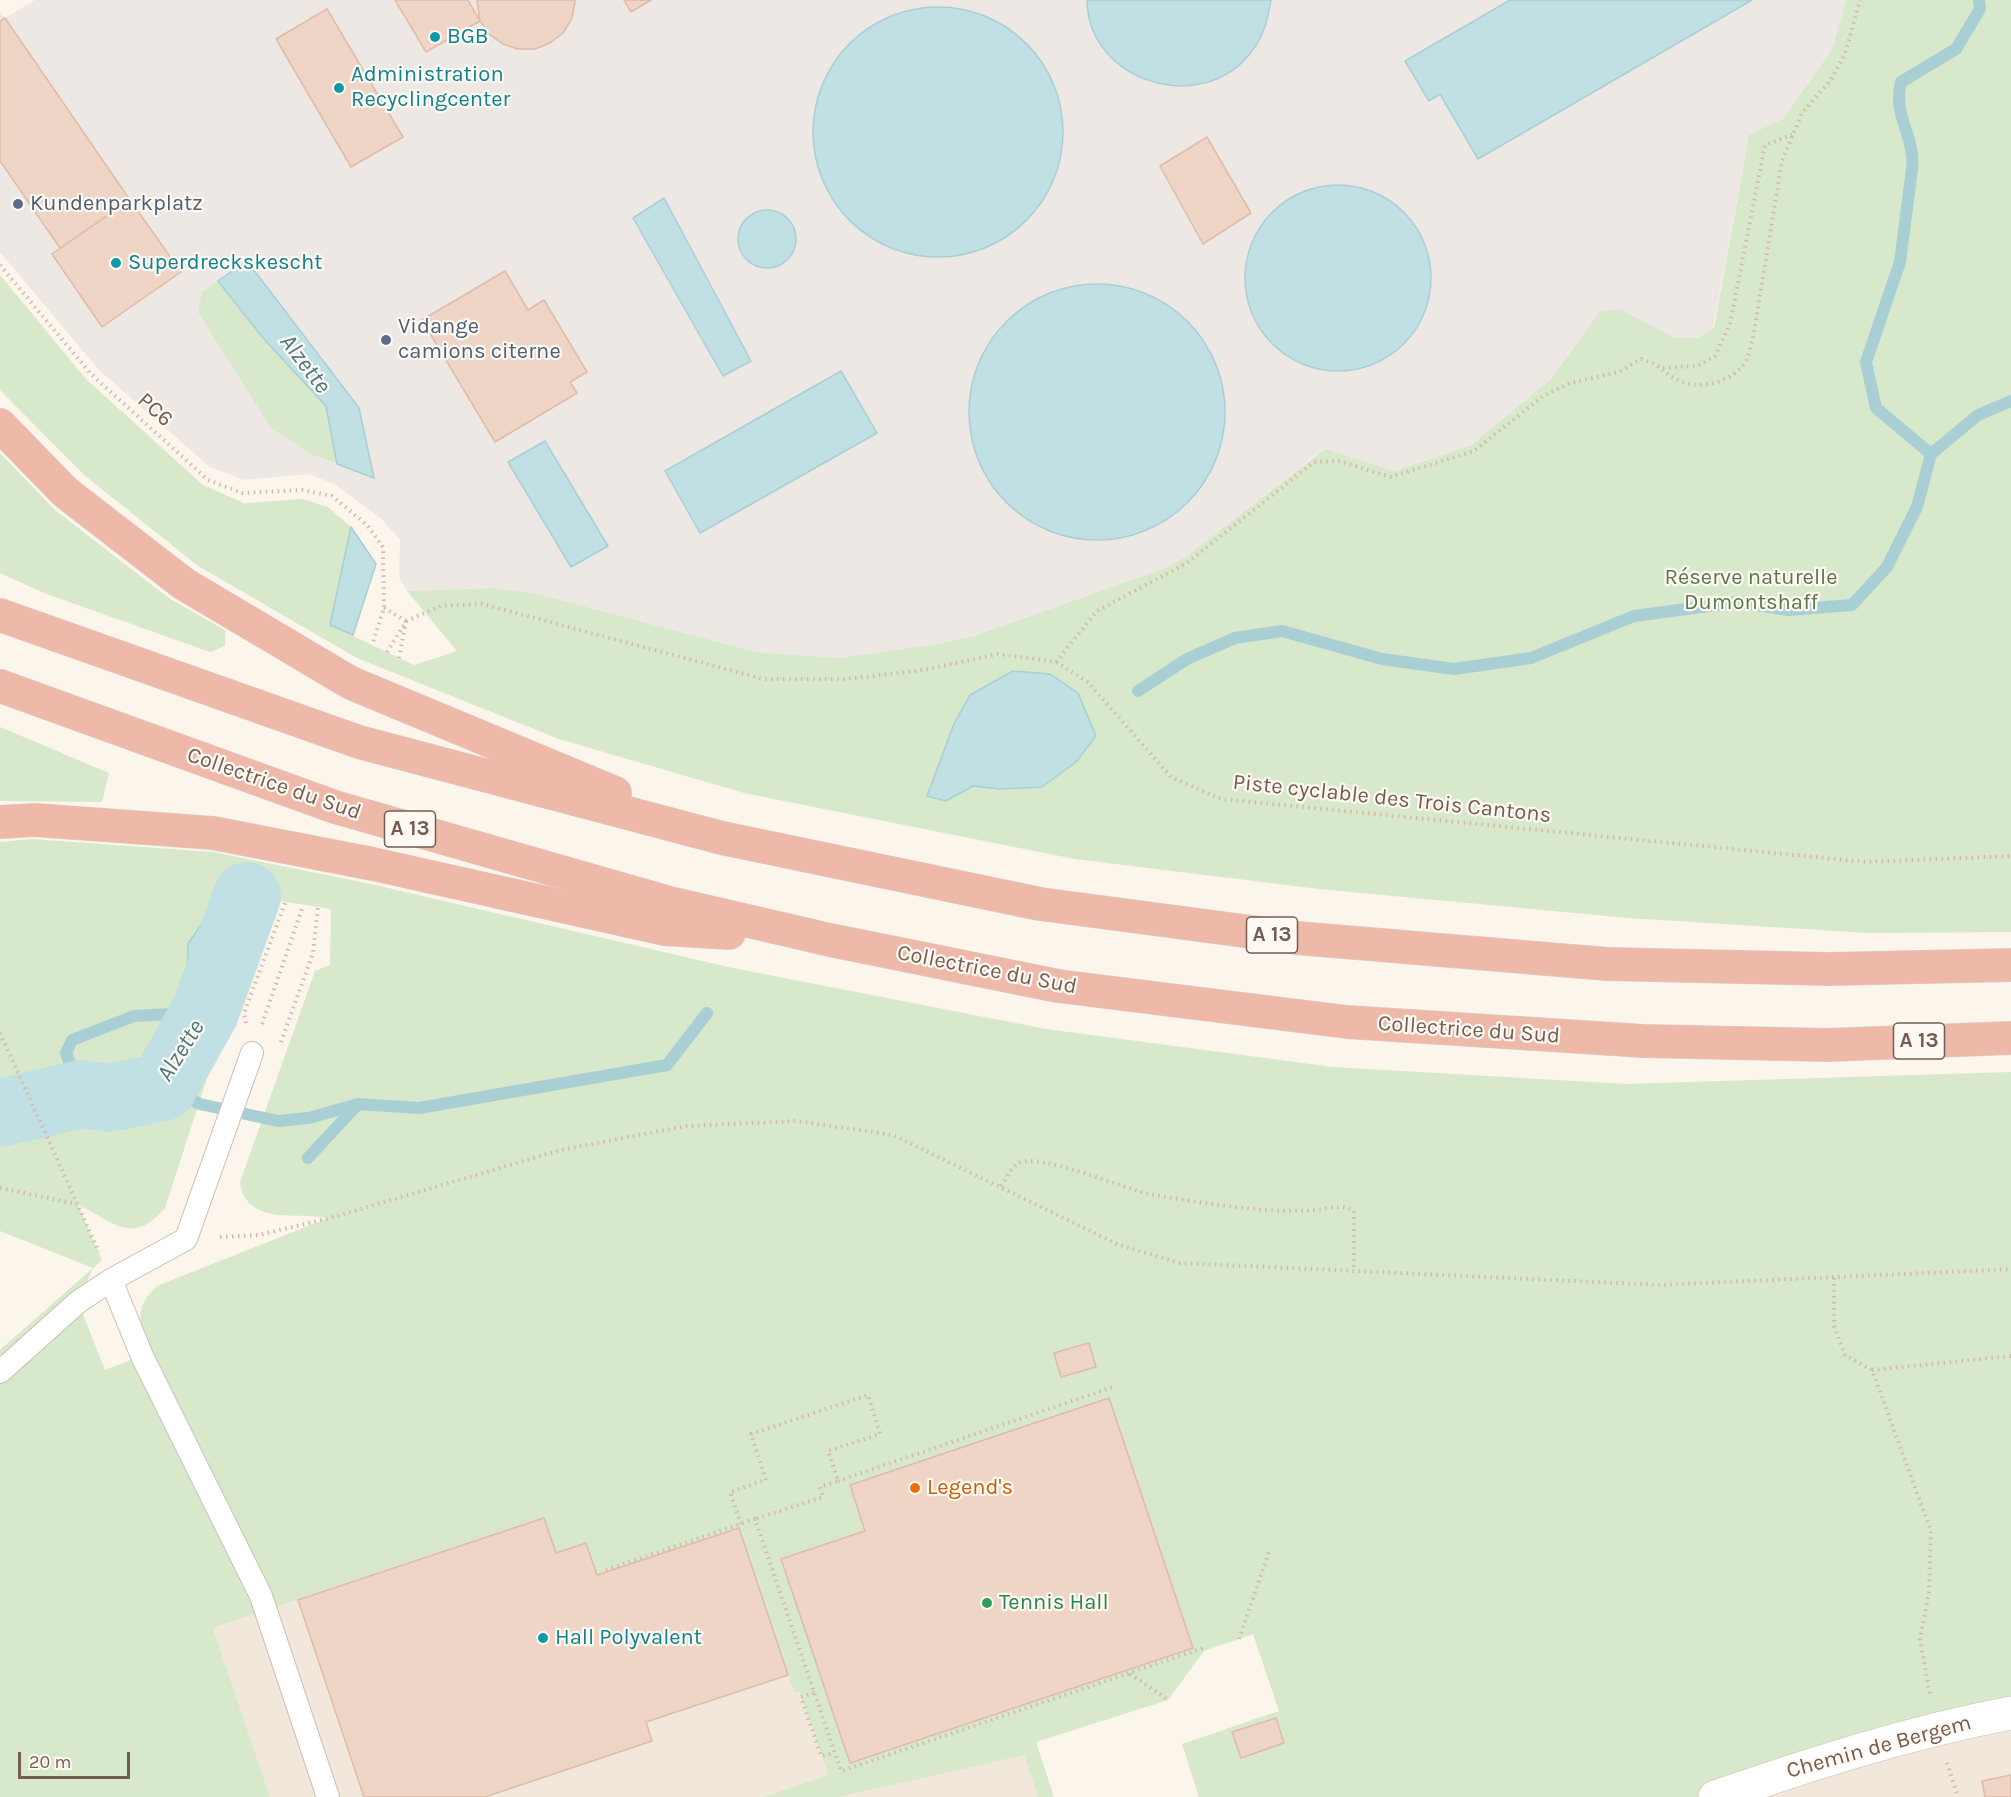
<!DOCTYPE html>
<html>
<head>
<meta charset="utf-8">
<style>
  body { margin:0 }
  #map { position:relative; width:2011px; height:1797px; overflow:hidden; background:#fbf5ec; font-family:Karla,sans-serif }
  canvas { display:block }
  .scale { position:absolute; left:18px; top:1752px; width:112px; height:27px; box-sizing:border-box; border:3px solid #755c50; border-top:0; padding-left:8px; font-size:18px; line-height:21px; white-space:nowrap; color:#755c50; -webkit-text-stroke:4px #fef9f2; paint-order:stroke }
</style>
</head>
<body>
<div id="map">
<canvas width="2011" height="1797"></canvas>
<div class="scale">20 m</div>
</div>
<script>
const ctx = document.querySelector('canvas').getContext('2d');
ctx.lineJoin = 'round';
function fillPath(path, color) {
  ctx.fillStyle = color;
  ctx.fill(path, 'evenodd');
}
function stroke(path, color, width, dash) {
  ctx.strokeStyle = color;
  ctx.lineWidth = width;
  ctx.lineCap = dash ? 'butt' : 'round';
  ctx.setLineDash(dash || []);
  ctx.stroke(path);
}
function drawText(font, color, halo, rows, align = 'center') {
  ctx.font = font + ' Karla,sans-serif';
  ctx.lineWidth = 4.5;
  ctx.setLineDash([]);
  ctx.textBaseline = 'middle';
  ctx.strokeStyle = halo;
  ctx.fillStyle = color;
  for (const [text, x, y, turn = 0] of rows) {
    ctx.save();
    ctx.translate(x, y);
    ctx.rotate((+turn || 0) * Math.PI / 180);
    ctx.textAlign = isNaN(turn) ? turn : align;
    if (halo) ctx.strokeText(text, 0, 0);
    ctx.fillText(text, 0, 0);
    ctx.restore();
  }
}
fillPath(new Path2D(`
  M544,1518l12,35 30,-10 153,-15 55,165 6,-1 28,83 -65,22h-493l-57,-169z
  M2011,1713v84h-296z
  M1024,1754l14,43h-199z`), '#f2e7db');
fillPath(new Path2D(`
  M35,0h1811l-14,49 -48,69 -35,17 -36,193 -16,10h-21l-56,-29 -20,2 -49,68 -80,66 -76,26 -71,-22 -139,108 -20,11 -191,68 -37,8 -98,14 -83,-6 -218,-58 -45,-6 -86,3 -8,-14 1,-37 -18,-21 -48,-35 -25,-10 -65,6 -34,-13 -111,-97 -99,-118v-241l5,7zM248,262l111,146 14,70 -60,-23 -111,-163z`), '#ede8e4');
fillPath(new Path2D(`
  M1846,0h165v932l-144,1 -239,-15 -309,-29 -244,-30 -331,-66 -185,-54 -202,-81 -159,-92 -114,-91 -84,-85v-115l86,104 117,106 41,18 59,-4 25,8 23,20 -21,98 84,40 43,-14 -50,-60 86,-3 45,6 218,58 83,6 98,-14 37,-8 191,-68 20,-11 140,-108 70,22 76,-26 80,-66 49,-68 20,-2 56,29h21l17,-10 35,-193 35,-17 48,-69z
  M218,281l45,57 63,68 11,58 -24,-9 -42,-27 -73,-116 4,-20z
  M0,453l55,57 115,89 55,31v16l-15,6 -166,-59 -44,-20z
  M0,727l109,46 -7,29 -102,-1z
  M31,839l182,13 158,32 357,83 318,62 287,38 293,17 385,-12v641l-296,84h-516l-17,-53 97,-33 -26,-77 -49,17 -36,49 -132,42 18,55h-16l-14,-42 -185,42h-76l65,-22 -28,-83 -6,1 -55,-165 -142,47 -11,-32 -30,10 -12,-35 -331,110 57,169h-270v-447l93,-82 -93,-37v-389zM223,892l108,17 -1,56 -15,6 -75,211c6,44 57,30 88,36l-171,68c-25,23 -17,38 -6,66l-46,18 -27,-68 15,-34 9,-8 -24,-55c36,16 53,42 87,3l52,-161 -15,-3 -39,43 -53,10 43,-37 34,-72 1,-44z`), '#d7e8cb');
const water = new Path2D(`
  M1087,0h184c-3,18 -7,36 -19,51 -48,66 -164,32 -165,-51z
  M1510,0h242l-274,159 -38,-65 -11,7 -24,-40z
  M813 132a125 125 0 1 1 250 0a125 125 0 1 1-250 0Z
  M1245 278a93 93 0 1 1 186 0a93 93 0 1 1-186 0Z
  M664,198l87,163 -28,15 -90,-158z
  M738 239a29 29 0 1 1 58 0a29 29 0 1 1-58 0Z
  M247,261l112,147 15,70 -37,-14 -11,-58 -63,-68 -45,-57z
  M969 412a128 128 0 1 1 256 0a128 128 0 1 1-256 0Z
  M841,371l36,62 -177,100 -35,-62z
  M545,441l63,105 -37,21 -63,-105z
  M351,527l25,37 -23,71 -23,-10z
  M1013,671l37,3 28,19 18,43 -20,26 -34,25 -42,2 -27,-3 -27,15 -19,-5 27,-72 16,-29z
  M223,892l44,7 -50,148 -15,-3 -39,43 -54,11 44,-38 34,-72 1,-44z`);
fillPath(water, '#c1e0e4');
stroke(water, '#a8cfd4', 1.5);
stroke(new Path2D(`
  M1931,454l-55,-46 -10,-46 34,-100 12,-93c4,-32 -20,-53 -11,-87l55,-33 24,-40 -1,-9
  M1138,691l49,-32 48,-21 47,-7 100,28 72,10 77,-11 103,-42 105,-14 49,8 64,-5 35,-38 30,-60 14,-53 47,-39 33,-14
  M0,1087l23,19
  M163,1087l37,17 78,17 31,-3 49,-14 61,4 248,-43 40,-52
  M81,1094l-15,-41 6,-13 62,-24 57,-3
  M308,1158l50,-54`), '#a8cfd4', 12);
stroke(new Path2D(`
  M0,1113l81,-19 28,4 54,-11 42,-75 42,-116`), '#c1e0e4', 68);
const building = new Path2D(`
  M395,0h73l12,21 -54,31z
  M477,0h98v2l-3,16 -9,15 -13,10 -15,6h-17l-15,-5 -14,-10 -9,-13z
  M624,0h27l-20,12z
  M327,9l76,128 -52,30 -75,-128z
  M5,18l125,182 -70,48 -60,-87v-140z
  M1207,137l44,76 -48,31 -43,-78z
  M130,200l51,72 -79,55 -50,-73z
  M505,271l23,39 16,-10 43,72 -17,10 7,11 -82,49 -73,-122z
  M1089,1343l7,24 -35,10 -7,-24z
  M1109,1398l84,250 -343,115 -69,-204 84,-28 -15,-46z
  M544,1518l12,35 30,-10 11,32 142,-47 49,147 -142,47 6,19 -167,56h-121l-66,-197z
  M1276,1718l8,25 -43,15 -9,-26z
  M2011,1775v22h-26l-3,-16z`);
fillPath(building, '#eed5c6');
stroke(building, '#dfbba8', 1.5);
const lane = new Path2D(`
  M111,1280l31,76 119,240 67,201
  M0,1372l78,-70 33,-22 75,-41 66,-186`);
const street = new Path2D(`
  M1715,1797c99,-34 192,-64 296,-84`);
const highway = new Path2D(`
  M0,425l65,67 119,92 167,99 264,110
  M0,615l359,127 363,96 318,66 257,34 310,26 223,5 181,-4
  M0,686l335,121 335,96 160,37 228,46 289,36 297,19 183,4 184,-7
  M0,822l35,-2 178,13 160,31 291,65 65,4`);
stroke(lane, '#cdbdb2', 24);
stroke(street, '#cdbdb2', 34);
stroke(highway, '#d8d1ce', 34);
stroke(new Path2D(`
  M0,265l91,109 117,106 34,13 61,-3 29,6 35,29 16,22 1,61 -12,37
  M1663,368l34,-2 18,-10 15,-32 35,-179 27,-10
  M384,608l22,13
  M406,621l35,-15 41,-2 281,75h84l76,-9 75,-16 58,8 32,20 83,95 50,22 645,63 145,-6
  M387,652l17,-27
  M399,658l7,-37
  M1056,662l41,-51 90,-48 127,-101 25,-1 52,16 83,-26 69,-55 27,-13 49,-11 22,-13c21,5 23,16 41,23 21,8 52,-1 64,-21 3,-7 5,-16 7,-23l29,-177 20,-48 29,-33 14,-26 15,-54
  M246,1023l-2,-10 41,-110
  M262,1024l41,-118
  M0,1033l99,219
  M281,1042l32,-89 5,-46
  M1001,1186c5,-7 10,-18 16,-22 20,-14 111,27 137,31 52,8 109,19 161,15 15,-1 25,-7 39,1v59
  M0,1188l77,16
  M220,1237l39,-2 71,-17 231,-68 125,-24 110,-5 97,14 226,110 61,18 482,22 349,-16
  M1834,1278v48l11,29 27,15 59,161 -2,61 -9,47 10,56
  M1872,1370l139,-14
  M838,1481l278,-95
  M741,1524l-11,-32 36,-12 -15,-46 117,-39 12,39 -52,17 10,30 -18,6 3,10 -68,22
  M606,1570l149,-51 86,252 362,-123
  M1239,1639l30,-87
  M1130,1674l38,26
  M814,1693l-13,4 20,59 13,-3
  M1947,1763l11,34`), '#d4b8a8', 4, [1.5, 4.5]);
stroke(lane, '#fff', 22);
stroke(street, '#fff', 33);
stroke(highway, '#efb9a9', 33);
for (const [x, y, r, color] of [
  [435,37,6,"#0f9aa8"],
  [339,88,6,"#0f9aa8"],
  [18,204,6,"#5c6f8a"],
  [116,263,6,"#0f9aa8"],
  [386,340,6,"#5c6f8a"],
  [915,1488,6,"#e8710a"],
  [987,1603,6,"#2e9e5b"],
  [543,1638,6,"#0f9aa8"]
]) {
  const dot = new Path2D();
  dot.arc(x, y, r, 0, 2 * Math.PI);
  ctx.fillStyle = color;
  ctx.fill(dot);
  stroke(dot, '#fef9f2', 2);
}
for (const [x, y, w] of [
  [410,829,51],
  [1272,935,51],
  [1919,1041,51]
]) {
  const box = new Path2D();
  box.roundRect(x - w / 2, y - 18, w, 36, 4.5);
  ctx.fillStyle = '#fef9f2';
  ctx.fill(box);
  stroke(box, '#755c50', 1.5);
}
drawText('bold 21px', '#755c50', null, [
  ["A 13",410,829],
  ["A 13",1272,935],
  ["A 13",1919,1041]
]);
drawText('22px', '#0d838f', '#fef9f2', [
  ["BGB",447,37],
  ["Administration",351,75],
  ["Recyclingcenter",351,100],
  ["Superdreckskescht",128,263],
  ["Hall Polyvalent",555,1638]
], 'left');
drawText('22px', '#4e5e75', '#fef9f2', [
  ["Kundenparkplatz",30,204],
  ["Vidange",398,327],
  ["camions citerne",398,352]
], 'left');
drawText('22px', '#755c50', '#fef9f2', [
  ["PC6",155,410,42],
  ["Collectrice du Sud",274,784,19],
  ["Piste cyclable des Trois Cantons",1392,799,6],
  ["Collectrice du Sud",987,970,11],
  ["Collectrice du Sud",1469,1030,4],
  ["Chemin de Bergem",1879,1747,-15]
]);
drawText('22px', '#587949', '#fef9f2', [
  ["Réserve naturelle",1751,578],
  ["Dumontshaff",1751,603]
]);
drawText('22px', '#c56008', '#fef9f2', [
  ["Legend's",927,1488]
], 'left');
drawText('22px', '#27864d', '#fef9f2', [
  ["Tennis Hall",999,1603]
], 'left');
drawText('italic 24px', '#48777f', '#fef9f2', [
  ["Alzette",305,364,53],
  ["Alzette",181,1051,-58]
]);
</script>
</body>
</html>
